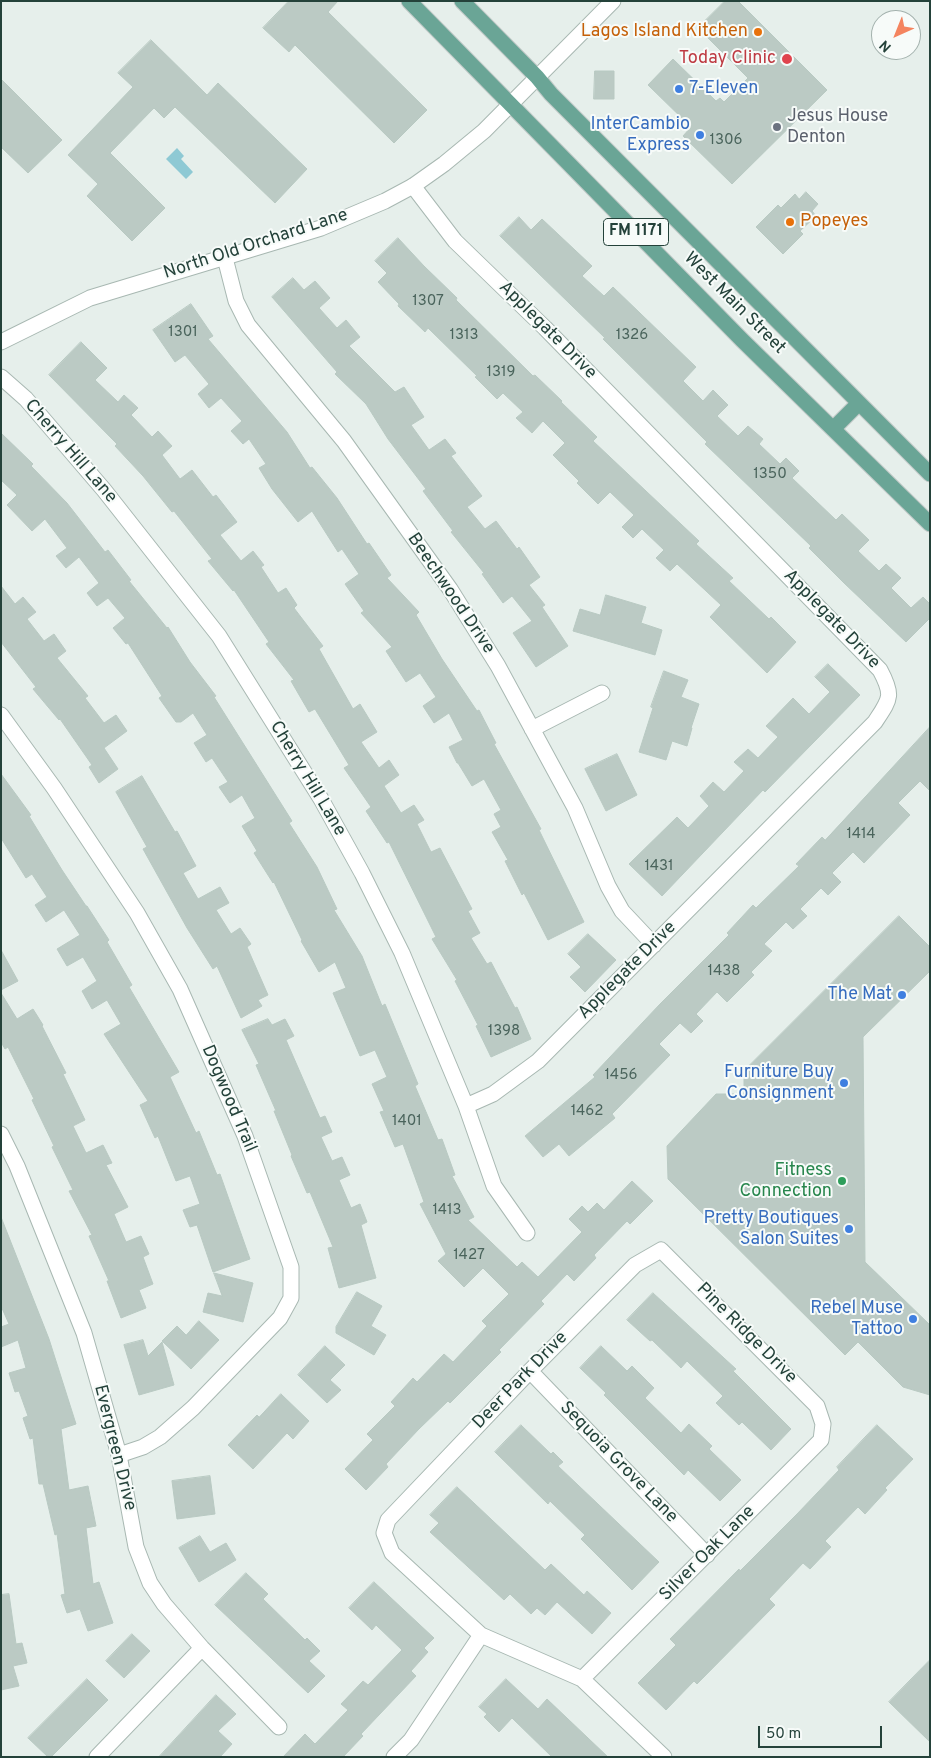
<!DOCTYPE html>
<html>
<head>
<meta charset="utf-8">
<style>
  body { margin:0 }
  #map { position:relative; width:931px; height:1758px; overflow:hidden; background:#e6efeb; font-family:Overpass,sans-serif }
  canvas { display:block }
  .frame { position:absolute; inset:0; border:2px solid #24423a; pointer-events:none }
  .north { position:absolute; left:871px; top:10px; width:50px; height:50px; box-sizing:border-box; background:#f7fbf9; border:1px solid #a3b1ad; border-radius:50%; rotate:224deg; font-size:14px; font-weight:700; line-height:20px; text-align:center; color:#24423a }
  .north::after { content:''; display:block; margin:auto; width:18px; height:22px; background:#f4845f; clip-path:polygon(50% 0,100% 100%,50% 72%,0 100%) }
  .scale { position:absolute; left:758px; top:1726px; width:124px; height:22px; box-sizing:border-box; border:2px solid #24423a; border-top:0; padding-left:6px; font-size:15px; line-height:18px; white-space:nowrap; color:#24423a; -webkit-text-stroke:4px #f7fbf9; paint-order:stroke }
</style>
</head>
<body>
<div id="map">
<canvas width="931" height="1758"></canvas>
<div class="frame"></div>
<div class="north">N</div>
<div class="scale">50 m</div>
</div>
<script>
const ctx = document.querySelector('canvas').getContext('2d');
ctx.lineJoin = 'round';
function fillPath(path, color) {
  ctx.fillStyle = color;
  ctx.fill(path, 'evenodd');
}
function stroke(path, color, width, dash) {
  ctx.strokeStyle = color;
  ctx.lineWidth = width;
  ctx.lineCap = dash ? 'butt' : 'round';
  ctx.setLineDash(dash || []);
  ctx.stroke(path);
}
function drawText(font, color, halo, rows, align = 'center') {
  ctx.font = font + ' Overpass,sans-serif';
  ctx.lineWidth = 4;
  ctx.setLineDash([]);
  ctx.textBaseline = 'middle';
  ctx.strokeStyle = halo;
  ctx.fillStyle = color;
  for (const [text, x, y, turn = 0] of rows) {
    ctx.save();
    ctx.translate(x, y);
    ctx.rotate((+turn || 0) * Math.PI / 180);
    ctx.textAlign = isNaN(turn) ? turn : align;
    if (halo) ctx.strokeText(text, 0, 0);
    ctx.fillText(text, 0, 0);
    ctx.restore();
  }
}
fillPath(new Path2D(`
  M177,148l7,8 -3,3 12,13 -7,7 -20,-20z`), '#8ec9d4');
const building = new Path2D(`
  M289,1h49l-10,11 99,98 -33,33 -99,-98 -6,7 -26,-24z
  M725,1h13l89,89 -95,94 -49,-48 8,-9 -43,-42 25,-26 43,42 4,-3 4,4 24,-24 -50,-50z
  M151,40l56,55 11,-12 89,86 -32,34 -100,-96 -11,11 -10,-10 -44,45 55,55 -33,33 -45,-45 11,-12 -30,-29 65,-68 -15,-14z
  M595,71h19v28h-20z
  M1,79l61,61 -34,33 -27,-26z
  M806,192l12,12 -6,7 4,5 -16,15 3,3 -20,20 -27,-27 22,-22 3,3 14,-14 4,5z
  M519,217l12,13 11,-11 50,47 -10,10 22,20 9,-9 83,80 -13,14 20,20 10,-11 15,15 -11,11 21,20 10,-10 15,13 -4,5 21,20 6,-6 13,13 -7,7 44,42 6,-6 27,26 -11,11 21,20 7,-7 15,14 -10,10 20,20 12,-11 7,7v14l-24,24 -62,-59 -35,-35 2,-2 -106,-102 2,-2 -104,-103 2,-1 -105,-102z
  M398,238l26,28 33,32 -1,2 77,76 2,-1 27,26 -1,1 36,35 -4,4 106,100 -3,3 37,34 -4,3 40,38 2,-2 25,25 -29,31 -57,-56 11,-12 -44,-41 -7,7 -14,-13 8,-8 -22,-21 -9,9 -11,-11 12,-12 -24,-23 -12,12 -21,-21 2,-2 -26,-26 12,-12 -22,-22 -11,12 -16,-15 7,-6 -20,-19 -6,6 -22,-22 2,-1 -49,-48 -3,4 -27,-26 1,-2 -21,-22 9,-9 -12,-12z
  M293,278l11,12 11,-9 15,17 -11,10 18,20 9,-8 14,17 -11,9 46,46 9,-5 20,30 -13,8 18,25 16,-11 11,14 -5,3 31,40 -15,11 18,22 11,-8 21,28 2,-2 21,30 -11,8 16,20 -3,2 26,39 -32,21 -23,-34 19,-12 -20,-25 -9,7 -21,-29 2,-1 -33,-41 2,-1 -30,-40 3,-2 -38,-50 -22,-35 -31,-30 2,-2 -65,-75z
  M191,304l22,32 -5,3 79,93 23,36 2,-1 25,31 30,46 2,-1 22,32 -4,3 32,34 -3,3 26,44 35,52 2,-1 17,33 -2,1 47,85 -2,1 45,92 -36,18 -24,-47 -2,2 -17,-34 3,-1 -16,-28 9,-5 -7,-13 7,-4 -17,-31 -12,7 -14,-23h-1l-8,-16 14,-7 -14,-27 -15,10 -11,-17 13,-9 -16,-24 -14,9 -20,-31 6,-4 -31,-34 3,-2 -19,-27 14,-10 -17,-25 -4,3 -26,-41 -14,11 -26,-33 -13,-21 7,-4 -17,-25 -6,5 -12,-13 11,-10 -21,-23 -12,10 -11,-14 11,-10 -24,-29 -10,7 -22,-32z
  M81,342l26,26 -12,12 23,22 6,-7 14,13 -7,7 21,22 6,-6 14,15 -10,9 18,24 12,-9 21,27 3,-2 21,27 -17,13 21,26 12,-10 11,14 -3,2 17,26 8,-5 11,17 -3,3 29,38 -4,3 34,60 7,-5 17,28 -16,10 18,26 10,-8 10,15 -15,11 17,27 13,-8 10,15 -7,4 14,28 9,-4 32,61 -4,2 12,22 -9,5 16,26 4,-2 24,46 2,-1 14,32 -40,18 -15,-31 2,-1 -23,-44 2,-1 -25,-41 4,-2 -47,-95 -2,1 -21,-32 5,-4 -27,-39 5,-3 -34,-56 -6,3 -18,-31 3,-1 -28,-36 3,-2 -35,-52 -1,1 -25,-30 4,-2 -38,-48 -2,1 -29,-36 -28,-30 2,-2 -68,-69z
  M1,433l32,31 -2,2 36,37 38,49 3,-2 23,30 -2,1 38,47 1,-1 22,35 26,34 -2,1 78,124 -3,2 28,44 20,42 -3,1 28,46 20,50 3,-2 33,80 -3,2 23,54 4,-1 13,36 -3,1 22,41 -6,3 49,47 5,-5 16,15 44,-45 -13,-13 13,-13 6,6 9,-9 7,7 28,-29 21,20 -23,23 -3,-3 -33,34 2,3 -22,23 -7,-7 -26,27 3,3 -45,46 2,2 -51,51 -2,-2 -29,28 -33,35 2,3 -22,23 -21,-21 28,-29 -6,-6 28,-28 -4,-4 22,-24 4,4 27,-28 9,8 34,-36 -5,-5 27,-27 -26,-26 -19,19 -26,-26 8,-7 -26,-50 4,-2 -21,-58 -8,3 -15,-35 4,-1 -12,-27 15,-7 -12,-27 -15,6 -27,-63 13,-5 -11,-26 -16,10 -18,-31 1,-1 -28,-58 -1,1 -19,-30 3,-2 -15,-25 13,-8 -13,-23 -12,8 -11,-16 9,-5 -16,-24 -6,4 -12,-19 13,-8 -14,-22 -12,9h-5l-17,-24 3,-2 -34,-53 -2,1 -13,-16 12,-10 -17,-20 -11,8 -10,-13 12,-10 -20,-26 -13,11 -10,-12 11,-8 -22,-29 -13,12 -25,-26 10,-10 -16,-15z
  M1,586l14,18 8,-7 13,15 -9,7 17,22 10,-7 12,17 -9,7 31,38 -3,2 19,25 12,-8 11,16 -23,17 14,21 -19,14 -10,-16 3,-2 -32,-46 -1,1 -26,-31 3,-2 -35,-45z
  M606,595l40,12 -5,16 21,7 -7,25 -82,-24 7,-22 20,6z
  M828,664l32,31 -95,97 -2,-2 -101,106 -33,-32 48,-47 11,11 21,-22 -9,-10 13,-14 11,10 20,-21 -10,-9 14,-13 10,9 20,-21 -12,-11 27,-28 16,16 21,-22 -15,-15z
  M664,671l24,9 -7,17 18,7 -8,24h1l-5,18 -15,-5 -6,19 -27,-8 14,-44 -2,-1z
  M930,727v64l-10,-10 -22,22 12,12 -46,48 -11,-11 -21,21 9,9 -13,13 -7,-7 -21,21 7,7 -14,13 -7,-7 -22,22 8,7 -21,21 3,3 -27,27 -10,-10 -21,22 7,7 -12,12 -11,-10 -21,21 11,11 -58,59 3,4 -46,38 -10,-12 -16,13 -18,-21 70,-59 -2,-2 67,-71 69,-69 -2,-2 26,-28 3,3 43,-42 -3,-2 26,-27 3,3z
  M617,754l20,41 -31,16 -21,-42z
  M1,774l30,41 -2,1 33,54 24,36h1l22,34 -2,2 25,43 -3,2 50,85 -9,5 26,56 3,-2 18,44 3,-1 30,85 -37,13 -16,-47 -7,2 -7,-17 17,-6 -10,-28 -14,5 -18,-45 -3,2 -15,-33 8,-4 -44,-67 17,-10 -14,-24 -15,9 -10,-18 15,-10 -14,-24 -16,9 -10,-17 23,-14 -16,-25 -18,12 -11,-17 12,-8 -15,-23 -6,4 -25,-40z
  M142,776l33,56 2,-1 19,35 -13,7 15,26 22,-12 9,16 -13,7 15,24 9,-6 11,16 -4,3 21,48 -10,5 4,6 -21,12 -24,-52 -4,3 -26,-41 -44,-79 4,-2 -31,-55z
  M899,916l31,31v24l-67,66 2,225 65,63v70l-27,-8 -45,-45 -13,13 -177,-176 -1,-33 49,-52h28v-23z
  M588,934l28,26 -31,32 -15,-15 11,-10 -13,-13z
  M1,950l17,31 -17,9z
  M1,993l16,26 16,-10 10,16 -1,1 24,47 -3,1 22,46 -12,6 13,27 17,-8 9,18 -6,2 22,42 -14,7 12,28 15,-6 8,18 -6,3 10,27 -14,6 7,18 -25,10 -14,-37h2l-20,-45 3,-1 -23,-44 4,-1 -21,-43 2,-1 -22,-46 2,-1 -26,-52 -3,2 -4,-7z
  M268,1019l4,6 13,-6 9,17 -8,4 34,78 5,-2 7,16 -11,5 11,24 10,-4 8,18 -11,5 12,28 9,-4 7,18 -6,3 15,53 -37,10 -11,-40 5,-1 -23,-55 -3,1 -16,-37 1,-1 -18,-44h2l-20,-46 3,-1 -17,-34z
  M1,1217l48,122 27,85 -15,5 8,61 19,-4 8,40 -10,2 7,56 6,-2 14,41 -25,8 -8,-22 -13,4 -6,-18 4,-1 -8,-60 -2,1 -12,-51h-4l-6,-46 -3,1 -7,-21 5,-2 -9,-25 -4,1 -6,-19 17,-5 -8,-28 -17,7v-20l8,-3 -8,-18z
  M214,1273l39,10 -10,39 -40,-10 5,-19 14,3z
  M357,1292l25,14 -11,20 15,9 -12,20 -38,-22v-6z
  M653,1293l83,76 -3,2 58,58 -20,21 -29,-28 -3,3 -23,-22 7,-7 -36,-35 -6,7 -29,-28 -2,1 -23,-21z
  M199,1321l20,19 -28,29 -29,-28 15,-15 9,9z
  M143,1340l5,16 14,-14 12,43 -35,10 -15,-50z
  M325,1346l20,19 -15,15 11,10 -14,13 -29,-28z
  M601,1346l26,25 5,-5 22,22 -9,10 36,35 8,-9 23,22 -3,3 32,31 -21,21 -32,-31 -4,5 -80,-80 2,-2 -26,-25z
  M281,1394l28,27 -16,18 -6,-6 -34,36 -25,-24 29,-30 2,2z
  M521,1425l30,29 2,-2 10,10 -5,4 101,96 -27,28 -51,-51 4,-4 -35,-34 -2,3 -53,-52z
  M877,1425l36,34 -28,29 2,2 -22,24 -7,-7 -33,34 6,6 -21,22 -7,-6 -34,36 6,6 -78,79 -3,-3 -28,29 -28,-27 38,-38 -6,-6 69,-70 1,2 57,-57 42,-44 -2,-3z
  M210,1476l5,38 -38,5 -5,-38z
  M457,1487l88,83 6,-6 33,31 3,-4 24,22 -19,21 -35,-32 -12,13 -8,-7 -6,6 -21,-20 -6,6 -74,-68 9,-9 -9,-8z
  M200,1536l10,16 16,-9 10,17 -37,22 -20,-34z
  M246,1573l22,21 -5,5 42,41 2,-2 13,13 -11,10 16,15 -17,17 -93,-88z
  M374,1582l60,56 -10,10 4,4 -17,19 5,5 -55,58 2,2 -20,21h-60l22,-23 10,10 33,-34 -7,-6 22,-23 5,4 34,-35 -26,-25 -4,5 -23,-22z
  M9,1594l7,50 6,-1 5,20 -14,3 6,20 -18,4v-95z
  M132,1634l18,17 -26,27 -18,-17z
  M930,1660v82l-41,-40z
  M87,1679l21,21 -57,57h-3l-20,-19z
  M506,1679l32,30 9,-10 61,58h-56l-40,-39 -13,14 -15,-15 3,-3 -8,-7z
  M216,1695l20,19 -18,17 14,13 -12,13h-61z`);
fillPath(building, '#bbcac4');
stroke(building, '#b8c9c2', 1);
const minor = new Path2D(`
  M413,186l42,55 90,87 335,342c14,26 10,29 -5,52l-337,339 -45,33 -27,12
  M225,258l11,43 12,24 96,116 106,148 48,77 77,142 33,78 14,25 32,34
  M1,377l25,22 78,91 115,146 102,163 41,74 40,80 64,153 28,80 33,47
  M1,715l53,73 83,125 43,76 65,147 46,131v31l-11,20 -87,90 -33,29 -17,10 -24,8
  M532,729l70,-36
  M1,1134l16,32 67,167 35,122 17,92 14,36 14,21 38,44 77,79
  M530,1371l177,184
  M582,1679l239,-239 2,-16 -6,-18 -156,-156 -26,15 -105,106 -142,149 -4,13 8,20 89,82 101,44 82,78
  M97,1757l105,-109
  M394,1757l17,-17 70,-105`);
const tertiary = new Path2D(`
  M1,342l89,-44 231,-70 64,-27 28,-15 31,-22 40,-33 129,-130`);
const primary = new Path2D(`
  M409,1l333,339 188,184
  M462,1l75,76 14,17 379,380
  M833,429l26,-26`);
stroke(minor, '#a8b8b2', 17);
stroke(tertiary, '#a8b8b2', 17);
stroke(primary, '#c2cac8', 17);
stroke(minor, '#fff', 15);
stroke(tertiary, '#fff', 15);
stroke(primary, '#6aa596', 15);
for (const [x, y, r, color] of [
  [758,32,5,"#e8710a"],
  [787,59,6,"#e0444e"],
  [679,89,5,"#3f7fe0"],
  [777,127,5,"#6b7280"],
  [700,135,5,"#3f7fe0"],
  [790,222,5,"#e8710a"],
  [902,995,5,"#3f7fe0"],
  [844,1083,5,"#3f7fe0"],
  [842,1181,5,"#2e9e5b"],
  [849,1229,5,"#3f7fe0"],
  [913,1319,5,"#3f7fe0"]
]) {
  const dot = new Path2D();
  dot.arc(x, y, r, 0, 2 * Math.PI);
  ctx.fillStyle = color;
  ctx.fill(dot);
  stroke(dot, '#f7fbf9', 2);
}
drawText('15px', '#4a645c', null, [
  ["1306",726,141],
  ["1307",428,302],
  ["1301",183,333],
  ["1313",464,336],
  ["1326",632,336],
  ["1319",501,373],
  ["1350",770,475],
  ["1414",861,835],
  ["1431",659,867],
  ["1438",724,972],
  ["1398",504,1032],
  ["1456",621,1076],
  ["1462",587,1112],
  ["1401",407,1122],
  ["1413",447,1211],
  ["1427",469,1256]
]);
for (const [x, y, w] of [
  [636,232,65]
]) {
  const box = new Path2D();
  box.roundRect(x - w / 2, y - 13.5, w, 27, 4);
  ctx.fillStyle = '#f7fbf9';
  ctx.fill(box);
  stroke(box, '#24423a', 1);
}
drawText('bold 16px', '#24423a', null, [
  ["FM 1171",636,232]
]);
drawText('18px', '#c56008', '#f7fbf9', [
  ["Lagos Island Kitchen",748,32],
  ["Popeyes",800,222,"left"]
], 'right');
drawText('18px', '#be3a42', '#f7fbf9', [
  ["Today Clinic",776,59]
], 'right');
drawText('18px', '#366cbe', '#f7fbf9', [
  ["7-Eleven",689,89,"left"],
  ["InterCambio",690,125],
  ["Express",690,146],
  ["The Mat",892,995],
  ["Furniture Buy",834,1073],
  ["Consignment",834,1094],
  ["Pretty Boutiques",839,1219],
  ["Salon Suites",839,1240],
  ["Rebel Muse",903,1309],
  ["Tattoo",903,1330]
], 'right');
drawText('18px', '#5b616d', '#f7fbf9', [
  ["Jesus House",787,117],
  ["Denton",787,138]
], 'left');
drawText('18px', '#24423a', '#f7fbf9', [
  ["North Old Orchard Lane",256,245,-18],
  ["West Main Street",734,304,45],
  ["Applegate Drive",547,331,45],
  ["Cherry Hill Lane",70,452,49],
  ["Beechwood Drive",450,594,56],
  ["Applegate Drive",831,620,46],
  ["Cherry Hill Lane",307,779,59],
  ["Applegate Drive",628,971,-45],
  ["Dogwood Trail",228,1099,67],
  ["Pine Ridge Drive",746,1334,45],
  ["Deer Park Drive",521,1381,-46],
  ["Evergreen Drive",114,1448,76],
  ["Sequoia Grove Lane",618,1463,46],
  ["Silver Oak Lane",708,1554,-45]
]);
drawText('18px', '#27864d', '#f7fbf9', [
  ["Fitness",832,1171],
  ["Connection",832,1192]
], 'right');
</script>
</body>
</html>
